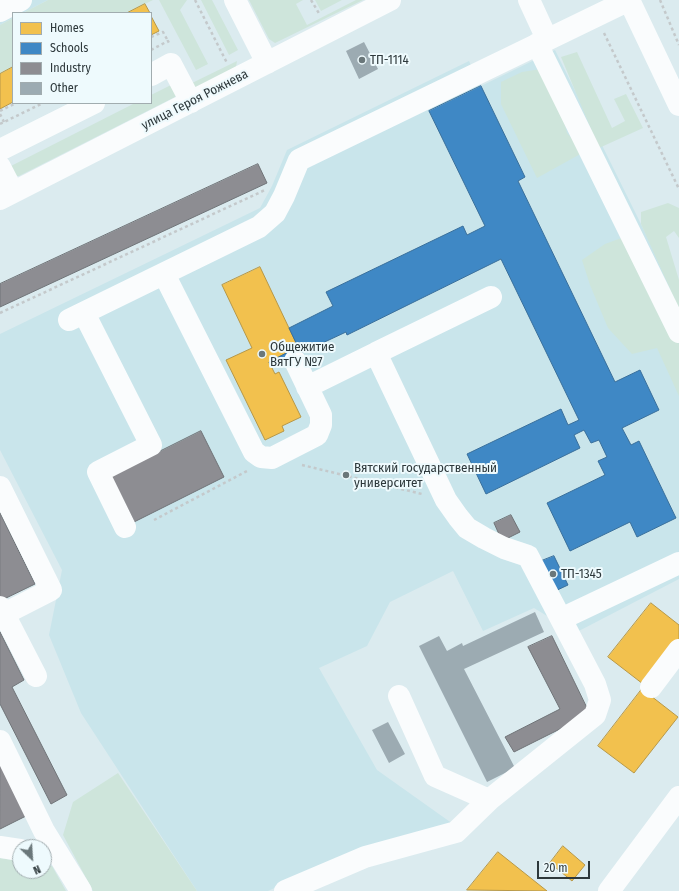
<!DOCTYPE html>
<html>
<head>
<meta charset="utf-8">
<style>
  body { margin:0 }
  #map { position:relative; width:679px; height:891px; overflow:hidden; background:#dbebef; font-family:"Fira Sans Condensed",sans-serif }
  canvas { display:block }
  .legend { position:absolute; left:12px; top:12px; width:140px; height:92px; box-sizing:border-box; background:#eefafd; border:1px solid #a1acaf; margin:0; padding:5px 7px; list-style:none; font-size:12px; color:#2d383b }
  .legend li { display:flex; align-items:center; gap:8px; height:20px }
  .legend b { width:20px; border:1px solid #a1acaf }
  .north { position:absolute; left:12px; top:839px; width:40px; height:40px; box-sizing:border-box; background:#eefafd; border:1px solid #a1acaf; border-radius:50%; rotate:155deg; font-size:11px; font-weight:700; line-height:16px; text-align:center; color:#2d383b }
  .north::after { content:''; display:block; margin:auto; width:14px; height:18px; background:#6a777a; clip-path:polygon(50% 0,100% 100%,50% 72%,0 100%) }
  .scale { position:absolute; left:537px; top:861px; width:53px; height:18px; box-sizing:border-box; border:2px solid #2d383b; border-top:0; padding-left:5px; font-size:12px; line-height:14px; white-space:nowrap; color:#2d383b; -webkit-text-stroke:3px #eefafd; paint-order:stroke }
</style>
</head>
<body>
<div id="map">
<canvas width="679" height="891"></canvas>
<ul class="legend">
<li><b style="height:11px;background:#f2c14e"></b>Homes</li>
<li><b style="height:11px;background:#3f88c5"></b>Schools</li>
<li><b style="height:11px;background:#8d8d92"></b>Industry</li>
<li><b style="height:11px;background:#9cabb2"></b>Other</li>
</ul>
<div class="north">N</div>
<div class="scale">20 m</div>
</div>
<script>
const ctx = document.querySelector('canvas').getContext('2d');
ctx.lineJoin = 'round';
function fillPath(path, color) {
  ctx.fillStyle = color;
  ctx.fill(path, 'evenodd');
}
function stroke(path, color, width, dash) {
  ctx.strokeStyle = color;
  ctx.lineWidth = width;
  ctx.lineCap = dash ? 'butt' : 'round';
  ctx.setLineDash(dash || []);
  ctx.stroke(path);
}
function drawText(font, color, halo, rows, align = 'center') {
  ctx.font = font + ' "Fira Sans Condensed",sans-serif';
  ctx.lineWidth = 4;
  ctx.setLineDash([]);
  ctx.textBaseline = 'middle';
  ctx.strokeStyle = halo;
  ctx.fillStyle = color;
  for (const [text, x, y, turn = 0] of rows) {
    ctx.save();
    ctx.translate(x, y);
    ctx.rotate((+turn || 0) * Math.PI / 180);
    ctx.textAlign = isNaN(turn) ? turn : align;
    if (halo) ctx.strokeText(text, 0, 0);
    ctx.fillText(text, 0, 0);
    ctx.restore();
  }
}
fillPath(new Path2D(`
  M0,0h48l-25,13h-10v5l-13,7z
  M555,50l124,251v278l-104,54 -41,-25 -51,23 -30,-60 -63,31 -23,44 -48,22 58,102 76,54 -93,25 -92,42h-71l-116,-178 -32,-78 13,-65 -62,-120v-116l260,-126 12,-22 15,-36 182,-89 12,25z`), '#c9e5eb');
fillPath(new Path2D(`
  M48,0h105l-26,13h-104z
  M159,0h28l-7,10 28,54 -12,6z
  M201,0h11l26,50 -9,5z
  M249,0h54l-7,4 11,21 49,-25h7l-88,43 -6,-4z
  M315,0h27l-21,11z
  M13,18v49l-13,7v-49z
  M577,52l35,76 13,-7 -11,-22 12,-5 17,34 -44,20 -38,-91z
  M237,61l-1,6 -39,20h-4l-3,-3z
  M541,69l19,34 7,30 17,19 -47,26 -36,-74v-22l21,-10z
  M175,83l3,11 -3,3 -156,79h-6l-6,-8 128,-65h16v-8z
  M668,203l11,5v30l-5,-7 -8,6 13,43v29l-38,-85v-12z
  M624,237l55,107v52l-22,-48 -25,6 -24,-26 -18,-43 -8,-25 23,-16z
  M118,773l79,118h-104l-30,-56 10,-33z
  M0,858l20,3v10h24v-6l8,1 14,25h-66z`), '#cee5db');
const homes = new Path2D(`
  M145,4l5,9h-23z
  M151,16l8,15 -8,4z
  M13,67v35l-13,7v-35z
  M260,267l38,80 -29,15 6,12 4,-2 22,45 -19,9 2,5 -19,9 -39,-80 26,-12 -30,-63z
  M651,603l28,22v15l-36,44 -35,-27z
  M642,689l36,28 -44,56 -36,-27z
  M563,846l22,19 -13,16 -22,-18z
  M498,852l49,39 -80,-1z`);
fillPath(homes, '#f2c14e');
stroke(homes, '#b79848', 1);
const schools = new Path2D(`
  M481,86l44,91 -7,4 97,201 25,-12 19,40 -37,18 9,17 8,-4 37,77 -39,19 -7,-15 -60,29 -23,-48 58,-28 -7,-14 9,-4 -8,-17 -8,3 -7,-13 -10,5 6,13 -94,46 -19,-40 94,-45 7,16 11,-5 -78,-161 -154,76 -1,-3 -75,35 -2,-5 29,-15 -9,-19 44,-22 -7,-14 137,-66 4,9 18,-9 -56,-115z
  M554,556l14,29 -15,7 -14,-30z`);
fillPath(schools, '#3f88c5');
stroke(schools, '#3a709c', 1);
const industry = new Path2D(`
  M258,164l9,19 -267,124v-23z
  M201,431l23,46 -90,45 -23,-46z
  M0,513l35,71 -33,16 -2,-4z
  M511,515l9,17 -18,9 -8,-18z
  M0,632l24,48 -12,7 55,108 -16,9 -51,-100z
  M552,636l38,78 -76,38 -9,-15 55,-28 -32,-62z
  M0,756l30,58 -30,15z`);
fillPath(industry, '#8d8d92');
stroke(industry, '#707478', 1);
fillPath(new Path2D(`
  M364,42l14,27 -19,10 -13,-28z
  M535,612l9,20 -80,37 51,99 -28,14 -68,-136 20,-10 8,15 15,-8 1,3z
  M388,722l17,32 -16,9 -17,-33z`), '#9cabb2');
stroke(new Path2D(`
  M195,0l32,63
  M311,0l9,15
  M660,0l19,45
  M604,33l75,156
  M151,37l12,-5 5,9
  M151,50l17,-9 2,4
  M0,111l16,-8
  M0,114l4,8
  M0,124l43,-21
  M0,313l265,-123
  M302,465l120,29
  M154,520l93,-49`), '#c4c9cb', 2.5, [3, 3]);
stroke(new Path2D(`
  M235,0l32,63
  M529,0l18,39
  M0,11l21,-11
  M537,44l142,288
  M151,75l20,-11 20,38
  M0,150l94,-47
  M0,167l13,25
  M0,199l390,-199
  M164,274l90,178 7,5 11,1 45,-23 4,-10v-10l-26,-54
  M84,313l67,132 -53,27 27,55
  M69,320l190,-93 16,-14 9,-17 15,-36 330,-160
  M376,353l115,-56
  M307,387l69,-34 70,147 12,17 9,11 17,10 20,10 24,8 33,63
  M0,487l51,103 -47,24 -4,-7
  M4,614l32,62
  M651,687l28,-37
  M399,696l36,80 54,24
  M0,741l44,90 37,60
  M0,847l20,3
  M285,891l80,-34 91,-25 33,-32 106,-85 5,-15 -5,-16 -34,-65 118,-56
  M609,891l70,-94`), '#fafcfd', 22);
stroke(new Path2D(`
  M629,0l50,105`), '#fafcfd', 22);
for (const [x, y, r, color] of [
  [362,60,4,"#6a777a"],
  [262,354,4,"#6a777a"],
  [346,475,4,"#6a777a"],
  [553,574,4,"#6a777a"]
]) {
  const dot = new Path2D();
  dot.arc(x, y, r, 0, 2 * Math.PI);
  ctx.fillStyle = color;
  ctx.fill(dot);
  stroke(dot, '#eefafd', 1.5);
}
drawText('13px', '#2d383b', '#eefafd', [
  ["ТП-1114",370,60],
  ["Общежитие",270,347],
  ["ВятГУ №7",270,362],
  ["Вятский государственный",354,468],
  ["университет",354,483],
  ["ТП-1345",561,574]
], 'left');
drawText('13px', '#2d383b', '#eefafd', [
  ["улица Героя Рожнева",195,100,-27]
]);
</script>
</body>
</html>
